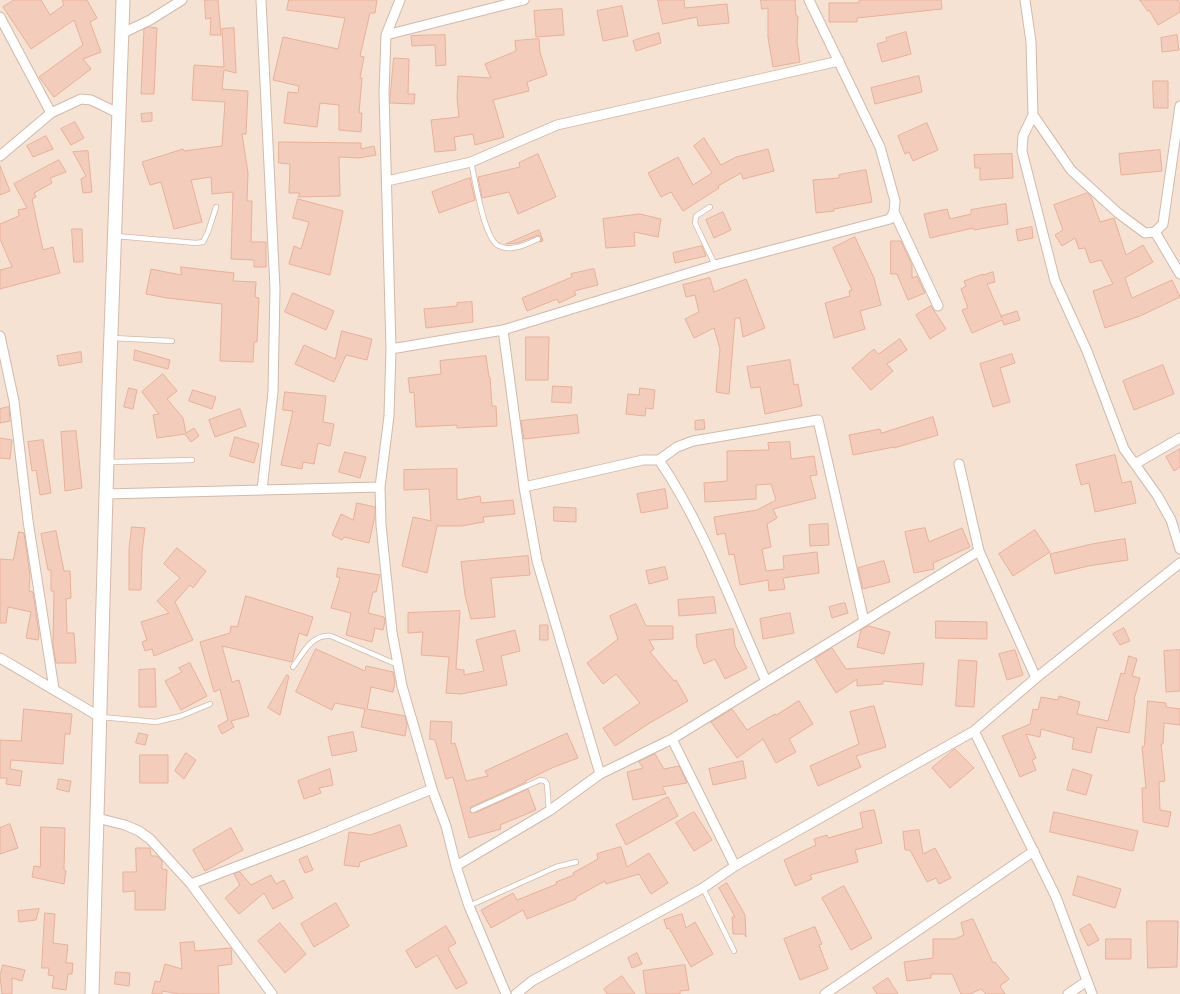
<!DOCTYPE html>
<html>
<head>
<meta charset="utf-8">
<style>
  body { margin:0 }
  canvas { display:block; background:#fdf1e4 }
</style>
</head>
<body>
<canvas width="1180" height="994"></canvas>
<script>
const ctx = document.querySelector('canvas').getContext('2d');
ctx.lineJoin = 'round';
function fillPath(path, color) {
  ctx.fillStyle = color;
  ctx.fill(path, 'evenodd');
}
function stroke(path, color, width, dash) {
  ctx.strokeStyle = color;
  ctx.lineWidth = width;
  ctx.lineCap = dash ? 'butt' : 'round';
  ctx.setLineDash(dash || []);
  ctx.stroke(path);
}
fillPath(new Path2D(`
  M0,0h1180v994h-1180z`), '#f5e2d2');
const building = new Path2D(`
  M14,0h27l9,15 14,-10 -2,-5h25l10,18 -7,4 11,30 -18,7 8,10 -37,28 -15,-20 44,-32 -9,-25 -43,29 -28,-42z
  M205,0h13l3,35h-11l1,-17 -5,1z
  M289,0h88l-2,13h-5l-10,43 4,1 -4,21h2l-3,35h3l-1,19 -22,-2v-25l-19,-2 -3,24 -33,-4 4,-31 10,1 1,-7 -26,-6 10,-43 55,12 7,-31 -58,-8z
  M658,0h26l1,8 42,-4 2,19 -31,3 -1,-9 -34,7z
  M761,0h34l1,16h2l-1,26 3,20 -27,5 -5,-30v-29l-6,1z
  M860,0h81l1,9 -85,9v4h-28v-19h29z
  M1140,0h38l2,4v8l-22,13 -9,-15 -1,1z
  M622,6l6,30 -25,5 -6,-30z
  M562,9l2,26 -28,2 -2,-26z
  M149,27l8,1 -3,66h-13l3,-65z
  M234,28l2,45 -12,-3 -2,19 26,2 -2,43h-4l6,39 -1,28h5l-1,41h15v25h-12v-7l-23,-1 2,-67 -21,2 -1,-17 -20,3 11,42 -28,7 -13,-47 -11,3 -8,-23 41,-13 1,2 38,-5 3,-44 -33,-2 2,-35 30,2 -2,-38z
  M906,32l5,22 -29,8 -5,-18 10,-3 -1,-3z
  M659,33l2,10 -25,8 -3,-10z
  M445,35l1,30 -10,1 -1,-21 -23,1 -1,-10z
  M1177,35l2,15 -17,2 -1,-14z
  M539,39l1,13 7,23 -20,7 2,9 -36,9 11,37 -29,8 -2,-11 -19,3 2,13 -21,2 -4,-32 28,-3 -2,-19 1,-22 33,2 -6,-14 31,-13 -1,-10z
  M394,58l15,1 -1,35h7l-1,10 -24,-1z
  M919,76l3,16 -47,12 -4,-16z
  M1153,81h15v27h-14z
  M152,113v8l-10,1 -1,-8z
  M75,122l9,16 -13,7 -10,-16z
  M927,123l11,27 -25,11 -4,-9 -4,2 -7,-18z
  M46,136l7,13 -20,8 -6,-11z
  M704,138l17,27 15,-8 32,-8 6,22 -31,8 -2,-6 -23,13 1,2 -36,23 -12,-19 -10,5 -13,-24 30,-16 15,28 19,-12 -18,-27z
  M279,142l82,1v6l13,-3 2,9 -17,3 -20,-1 1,39 -42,1 2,-4h-11l1,-29 -11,-1z
  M1160,150l2,21 -41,4 -2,-21z
  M88,151l4,41 -9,1 -2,-14 5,-3 -13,-24z
  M538,154l18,43 -38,17 -9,-22 -27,6 -4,-21 42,-10 -1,-4z
  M1012,154l1,24 -33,2v-12h-5l-1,-13z
  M59,160l7,12 -16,6 2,5 -18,10 2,4 -4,2 11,51 10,-3 7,26 -60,16v-19l12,-3 -12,-28v-15l19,-8 -1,-6 9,-2 -13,-24z
  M0,166l10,25 -10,4z
  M866,170l6,32 -38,7v2l-18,2 -3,-33 26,-2v-3z
  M470,178l5,22 -36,13 -7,-21z
  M1088,193l3,4 9,25 14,-4 12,37 17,-10 10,17 -28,16 7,20 40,-18 8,17 -40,19 -35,12 -12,-37 20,-7 -12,-24 -11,3 -5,-15 -6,1 -4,-11 -13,8 -7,-11 8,-5 -9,-25z
  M298,199l45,12 -13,64 -41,-11 5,-18 7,3 8,-27 -16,-4z
  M1006,204l2,20 -34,6 -1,-2 -43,10 -6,-24 23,-5 3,10 21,-5v-4z
  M723,212l8,18 -17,8 -8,-18z
  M640,214l21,5 -3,18 -24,-5 1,14 -29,2 -3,-29z
  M1032,227l1,11 -15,3 -2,-11z
  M72,229h10l1,33h-9z
  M539,230l4,11 -3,1 2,-4 -4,-3 -20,8 -12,1z
  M855,237l19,41 7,27 -21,6 5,18 -31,9 -9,-35 25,-7 -1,-5 3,-1 -19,-42z
  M891,241h10l11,24v13l5,-2 8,17 -17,7 -11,-26h-6z
  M702,246l4,10 -31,7 -2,-10z
  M181,267l53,6 -1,8 23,1 -1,15 4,1 -2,44h-3l-1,20 -33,-1 2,-57 -55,-6 -21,-4 5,-25 30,6z
  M594,269l4,16 -24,6 2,4 -17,8 -2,-4 -30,12 -5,-13 50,-21 -1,-3z
  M993,272l2,10 -8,2 15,34 -1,-2 16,-5 3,9 -16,5 -2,-5 -30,13 -10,-23 6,-2 -7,-19 5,-3 -2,-5 19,-7v1z
  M710,278l4,14 32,-13 19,49 -22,9 -3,-19h-5l-6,76 -13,-2 4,-43 -6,-21 -20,10 -9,-19 14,-7 -4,-17 -9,2 -3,-12z
  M293,293l41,18 -8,19 -41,-18z
  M472,302l1,20 -47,6 -2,-19 33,-3v-3z
  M931,306l15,23 -16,10 -14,-24z
  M342,331l30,8 -5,21 -21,-5 -12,27 -39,-18 9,-19 31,14z
  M526,337h23l-1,43h-22z
  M900,339l7,11 -20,14 6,7 -22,19 -19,-22 22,-19 4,5z
  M135,350l35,10 -2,9 -34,-9z
  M81,352l1,10 -23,4 -2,-10z
  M1012,354l3,9 -15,5 10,34 -17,5 -13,-43z
  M486,356l3,21h1l2,29h4l1,20 -40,2v-3l-41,2 -2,-35 -4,1 -2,-15 33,-4 -1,-13z
  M790,360l4,25 4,-1 4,22 -37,8 -5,-27 -9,1 -4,-21z
  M1163,365l11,29 -40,16 -11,-29z
  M163,374l14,17 -10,8 16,19 3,15 8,-5 5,8 -8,6 -6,-8 -28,4 -4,-23 6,-1 -17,-22z
  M553,386l19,1 -1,16 -19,-1z
  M129,388l8,2 -4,19 -9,-2z
  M640,388l15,2 -2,19 -7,-1 -1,8 -19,-2 2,-20 11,1z
  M193,390l23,7 -4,12 -23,-8z
  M285,392l41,4 -3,26 11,2 -4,22 -12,-3 -4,21 -11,-2 -1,7 -21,-4 12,-54 -10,-1z
  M9,407l1,14 -10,2v-14z
  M240,409l6,17 -31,11 -6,-17z
  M577,415l2,18 -55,6 -3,-18z
  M933,417l5,18 -44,13v-1l-41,8 -4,-20 31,-6 1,4z
  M704,420l1,9 -10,1v-9z
  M76,431l6,57 -17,3 -4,-59z
  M235,437l24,7 -5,19 -24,-7z
  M0,438l12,2 -2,19 -10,-1z
  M43,440l8,53 -11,2 -4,-25 -4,1 -4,-29z
  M790,442l1,17 23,-3 3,19 -7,1 6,22 -43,11 4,9 -10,6 4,23 -9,2 4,22 18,-2 -1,-13 34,-4 2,21 -36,5 2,11 -16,2 -1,-11 -28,5 -6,-31 -5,1 -4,-22 -8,2 -3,-18 43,-7 19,-10 -5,-16 -15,1v14l-51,3 -1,-19 23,-2v-30l42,-1 -1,-7z
  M1180,449v18l-6,4 -8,-14z
  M345,452l21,5 -6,21 -21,-6z
  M1115,455l7,28 9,-2 5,22 -41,9 -6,-29 -8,2 -5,-20z
  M457,469v31l23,-4 1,7 32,-3 2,14 -32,3 1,5 -23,4h-24l-10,47 -25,-7 11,-49 18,4 -2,-32 -25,1v-20z
  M665,489l3,19 -27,5 -4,-19z
  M357,503l18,4v9l-6,27 -25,-6 -2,3 -10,-5 9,-21 12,6z
  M554,507l22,1v14l-22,-1z
  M828,524l1,21 -19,1 -1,-21z
  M132,527l13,1 -3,24 -1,38h-12v-40z
  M925,528l4,14 33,-14 8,19 -37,16 1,6 -20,4 -9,-41z
  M1035,530l15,22 -37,24 -14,-22z
  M56,531l8,40h6l1,27 -5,1 1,34h7l2,30h-20l-3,-18 1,-54h-3v-21h-3l-7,-36z
  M19,532l5,1 6,42 -1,16 4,1 6,42 -1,6 -12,-2 5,-26 -23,-5 -2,16h-6v-64l13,1z
  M1125,539l3,21 -40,6 -33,8 -5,-20 42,-10z
  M177,548l29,23 -13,17 -3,-3 -15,17 18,38 -39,16 -2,-7 -7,2 -3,-9 5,-2 -6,-18 28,-9 -12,-12 23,-23 -16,-14z
  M528,556l2,19 -39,3 4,39 -24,2 -6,-24 -4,-33z
  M884,561l6,21 -27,7 -5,-21z
  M665,567l3,12 -19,5 -3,-13z
  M338,568l42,7 -4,17h-3l-5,21 16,4 1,4 -2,9 -8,-2 -3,14 -26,-7 5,-22 -20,-5 9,-30 -3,-1z
  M246,596l67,21 -6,19 -8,-3 -7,29 -70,-16 10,36 7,-2 10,36 -18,5 3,6 -12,7 -4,-8 10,-6 -8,-31 -6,3 -14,-50 30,-9 1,-7 6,1z
  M714,597l2,16 -37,3 -1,-16z
  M845,603l3,10 -16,5 -3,-11z
  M636,604l10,22h27v13l-24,1 5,9 -4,3 24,29 2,-1 12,21 -40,23 -33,22 -12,-18 37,-25 -24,-29 -13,10 -16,-21 31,-24 -8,-23z
  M460,611l-4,58 8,1v5l20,-4 -8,-31 39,-10 5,21 -19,5 6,29 -46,9 -15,-1 3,-36 -28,-2 2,-23 -15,1v-20z
  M790,613l4,20 -31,6 -3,-20z
  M936,621l51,1v17l-51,-1z
  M540,625h8v15h-8z
  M869,626l21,6 -6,22 -27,-7 4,-17z
  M1124,628l6,13 -10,4 -7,-11z
  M733,629l2,17 12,22 -22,11 -10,-20 -11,5 -7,-17 -1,-12z
  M832,648l14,21 78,-6 -2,22 -39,-4v3l-26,2v-7l-21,14 -21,-34z
  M316,649l49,22 1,-5 27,6 2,10 -2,10 -22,-5 -4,22 38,7 2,9 -2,11 -44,-9 4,-18 -30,-6 -3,7 -36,-18z
  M1015,650l8,25 -16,5 -8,-26z
  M1180,650v41l-14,1 -2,-41z
  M1129,656l8,3 -5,17 8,2 -6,22h1l-6,33 -32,-6 -6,26 -19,-4 2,-11 -33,-9 -1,8 -14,-3 10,24 -4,2 4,10 -16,7 -18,-41 28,-12 3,-15 5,1 3,-13 17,3 1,-4 21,6 -3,12 31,7 13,-48 3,1z
  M959,660l18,1 -3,46 -18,-1z
  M190,663l17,33 -26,14 -16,-29 17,-9 -3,-4z
  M155,669l1,38h-17v-37z
  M287,675l2,1 -9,39 -12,-7z
  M799,701l14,23 -24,15 7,13 -20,11 -13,-24 -26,19 -26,-36 21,-13 15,21 28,-16 1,1z
  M1148,701l18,2v4l14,2v16l-16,-2 -1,21h-2l4,37 -6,1 1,28 11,2 -3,15 -25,-5 -1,-34h4l-4,-41 2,-1z
  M874,706l12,41 -30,9 5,11 -43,19 -8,-20 49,-22 -9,-32z
  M24,709l48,5 -2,20h-5l-2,30 -52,-4 -1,9 12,2 -2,15 -14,-2 1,-6h-7v-38l21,1z
  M431,721l21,1 -1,22 4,-1 11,38 22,-5 -3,-5 82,-38 11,25 -24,9 -29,14 1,1 -55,25 -1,5 5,1 53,-24 8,21 -36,15 1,4 -32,9 -16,-61 -7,2 -11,-39 -5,-1z
  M353,732l4,19 -25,5 -4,-19z
  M139,733l9,2 -3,10 -9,-2z
  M955,749l19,19 -24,20 -18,-20z
  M186,753l10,7 -12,19 -9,-8z
  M655,754l9,15 15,-3 8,17 -25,4 4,7 -33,6 -6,-28 16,-4 -4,-6z
  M140,755h28v28h-28z
  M743,761l3,17 -33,7 -4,-16z
  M330,769l3,16 -14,3 2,5 -17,6 -6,-18z
  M1073,769l19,6 -6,20 -19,-5z
  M59,779l12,2 -2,11 -12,-3z
  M668,797l10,19 -52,29 -10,-20z
  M874,810l8,33 -27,7 3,12 -48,13 2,4 -17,7 -11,-26 32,-15 -2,-6 13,-4 1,3 35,-10 -3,-15z
  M694,812l18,28 -18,11 -18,-28z
  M1054,812l84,19 -5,20 -83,-19z
  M10,824l8,24 -18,6v-26z
  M400,825l7,21 -47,16 -1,5 -15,-2 5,-33 21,3z
  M41,827l24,1 -1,42 2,1 -2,13 -32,-7 2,-11 6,1z
  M231,828l12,22 -38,21 -12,-21z
  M919,830l4,24 12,-6 16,30 -12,6 -3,-6 -9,4 -17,-32h-5l-2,-18z
  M621,847l6,20 22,-14 19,30 -17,11 -12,-20 -33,10 -1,-3 -29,16v2l-49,20 -4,-9 -32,18 -10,-18 32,-17 4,7 40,-16 -1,-2 18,-7 -1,-2 25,-14 -1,-5z
  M136,848h14l1,8h6l5,5v8l5,1 -2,40h-30v-19l-12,1v-20h13z
  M307,856l6,14 -8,3 -6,-13z
  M240,872l11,13 20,-10 5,9 8,-4 9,18 -20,11 -9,-16 -25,21 -14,-16 15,-13 -6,-11z
  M1078,876l43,13 -6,19 -42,-13z
  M727,883l18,32 1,22 -2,-3h-11l-1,-17h3l-16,-29z
  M844,886l28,52 -21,12 -29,-52z
  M336,903l13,23 -35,21 -13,-23z
  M39,909l-3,11 -17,2 -1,-11z
  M45,913l10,1 -2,29 15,2 -2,18h7l-1,11h-4l-2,16 -14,-2 2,-12 -6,-1 1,-7h-7z
  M682,914l4,14 9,-6 18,32 -22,13 -22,-39 -2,1 -3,-9z
  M973,919l20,44 2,-1 14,17 -9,7 5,8h-19l-5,-5 -11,5h-9l-9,-20h-21v4l-24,3 -3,-19 29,-4v-19h22l9,-4 -3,-12z
  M1147,921h31l-1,46 -29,1z
  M280,923l26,31 -21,19 -27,-32z
  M1090,924l9,16 -11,6 -8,-16z
  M446,926l10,17 -8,5 19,35 -11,6 -19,-34 -21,13 -10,-17z
  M815,927l7,17 -3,1 9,24 -28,11 -16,-41z
  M1106,939h25v20h-25z
  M194,942l1,9 36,-3 1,16 -14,2 1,28h-39l-18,-3v3h-10l3,-13 5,1 5,-18 17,5 -2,-26z
  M637,953l5,11 -10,4 -4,-10z
  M3,965l22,5 -3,11 -10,-3v16h-10l-2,-18z
  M685,965l4,25 -9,1v3h-34l-3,-23z
  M116,972l14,1 -1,13 -14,-2z
  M622,976l13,18h-28l-3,-5z
  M888,978l10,16h-21l-4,-6z`);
fillPath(building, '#f4ccbb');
stroke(building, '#e8b19a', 1);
const service = new Path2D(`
  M471,162c4,17 13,78 28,84 13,6 28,-2 39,-7
  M710,207l-14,9 -1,7 20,42
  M116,236l80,7 7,-1 5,-10 8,-25
  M112,338l60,3
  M108,462l84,-2
  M293,667c10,-14 19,-33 38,-31l67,29
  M101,717l55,5 25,-6 29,-12
  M473,810l67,-30 5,1 2,3 2,27
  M703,888l31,63
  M469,906l87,-39 20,-5`);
const minor = new Path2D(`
  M261,0l14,289 -2,103 -11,98
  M400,0l-14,35 -2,58 7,256 -2,67 -9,71 1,38 11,107 10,54 30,103 14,37 10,40 93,-55 51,-37 72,-35 307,-188 -20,-87
  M1025,0l6,42 2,73 -10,21 -1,15 33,130 32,70 37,98 33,46 14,25 9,29
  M0,17l51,96
  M123,33l27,-13 32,-20
  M386,35l138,-35
  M1033,115l38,55 47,43 27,20 10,-1 8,-8 17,-118
  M0,156l51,-43 30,-14 10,1 27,13
  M387,181l84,-19 86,-37 282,-64
  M894,212l44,94
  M1155,232l25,42
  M503,330l21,157 13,74 63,213
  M0,336l14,65 14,120 26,168
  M391,349l112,-19 212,-65 175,-46 4,-7 1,-11 -15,-54 -71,-147
  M659,460l18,-13 16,-6 125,-21 46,201
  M1135,464l45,-26
  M524,487l119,-27h16c45,66 74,148 107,221
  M106,494l274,-7
  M979,551l57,127
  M0,658l100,59
  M974,731l82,166 36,97
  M672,739l63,127
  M97,818l28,7 14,6 11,8 41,45 81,110
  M456,866l13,40 37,88
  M191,884l121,-46 120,-49
  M516,994l16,-13 171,-93 32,-22 239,-135 62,-53 144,-115
  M825,994l209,-143
  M1068,994l19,-13`);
const secondary = new Path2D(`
  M92,994l17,-606 14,-388`);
stroke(service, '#d1baac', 6);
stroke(minor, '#d1baac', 11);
stroke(secondary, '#d5b9aa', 15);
stroke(service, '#fff', 4.5);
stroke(minor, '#fff', 9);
stroke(secondary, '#fff', 13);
</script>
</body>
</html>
